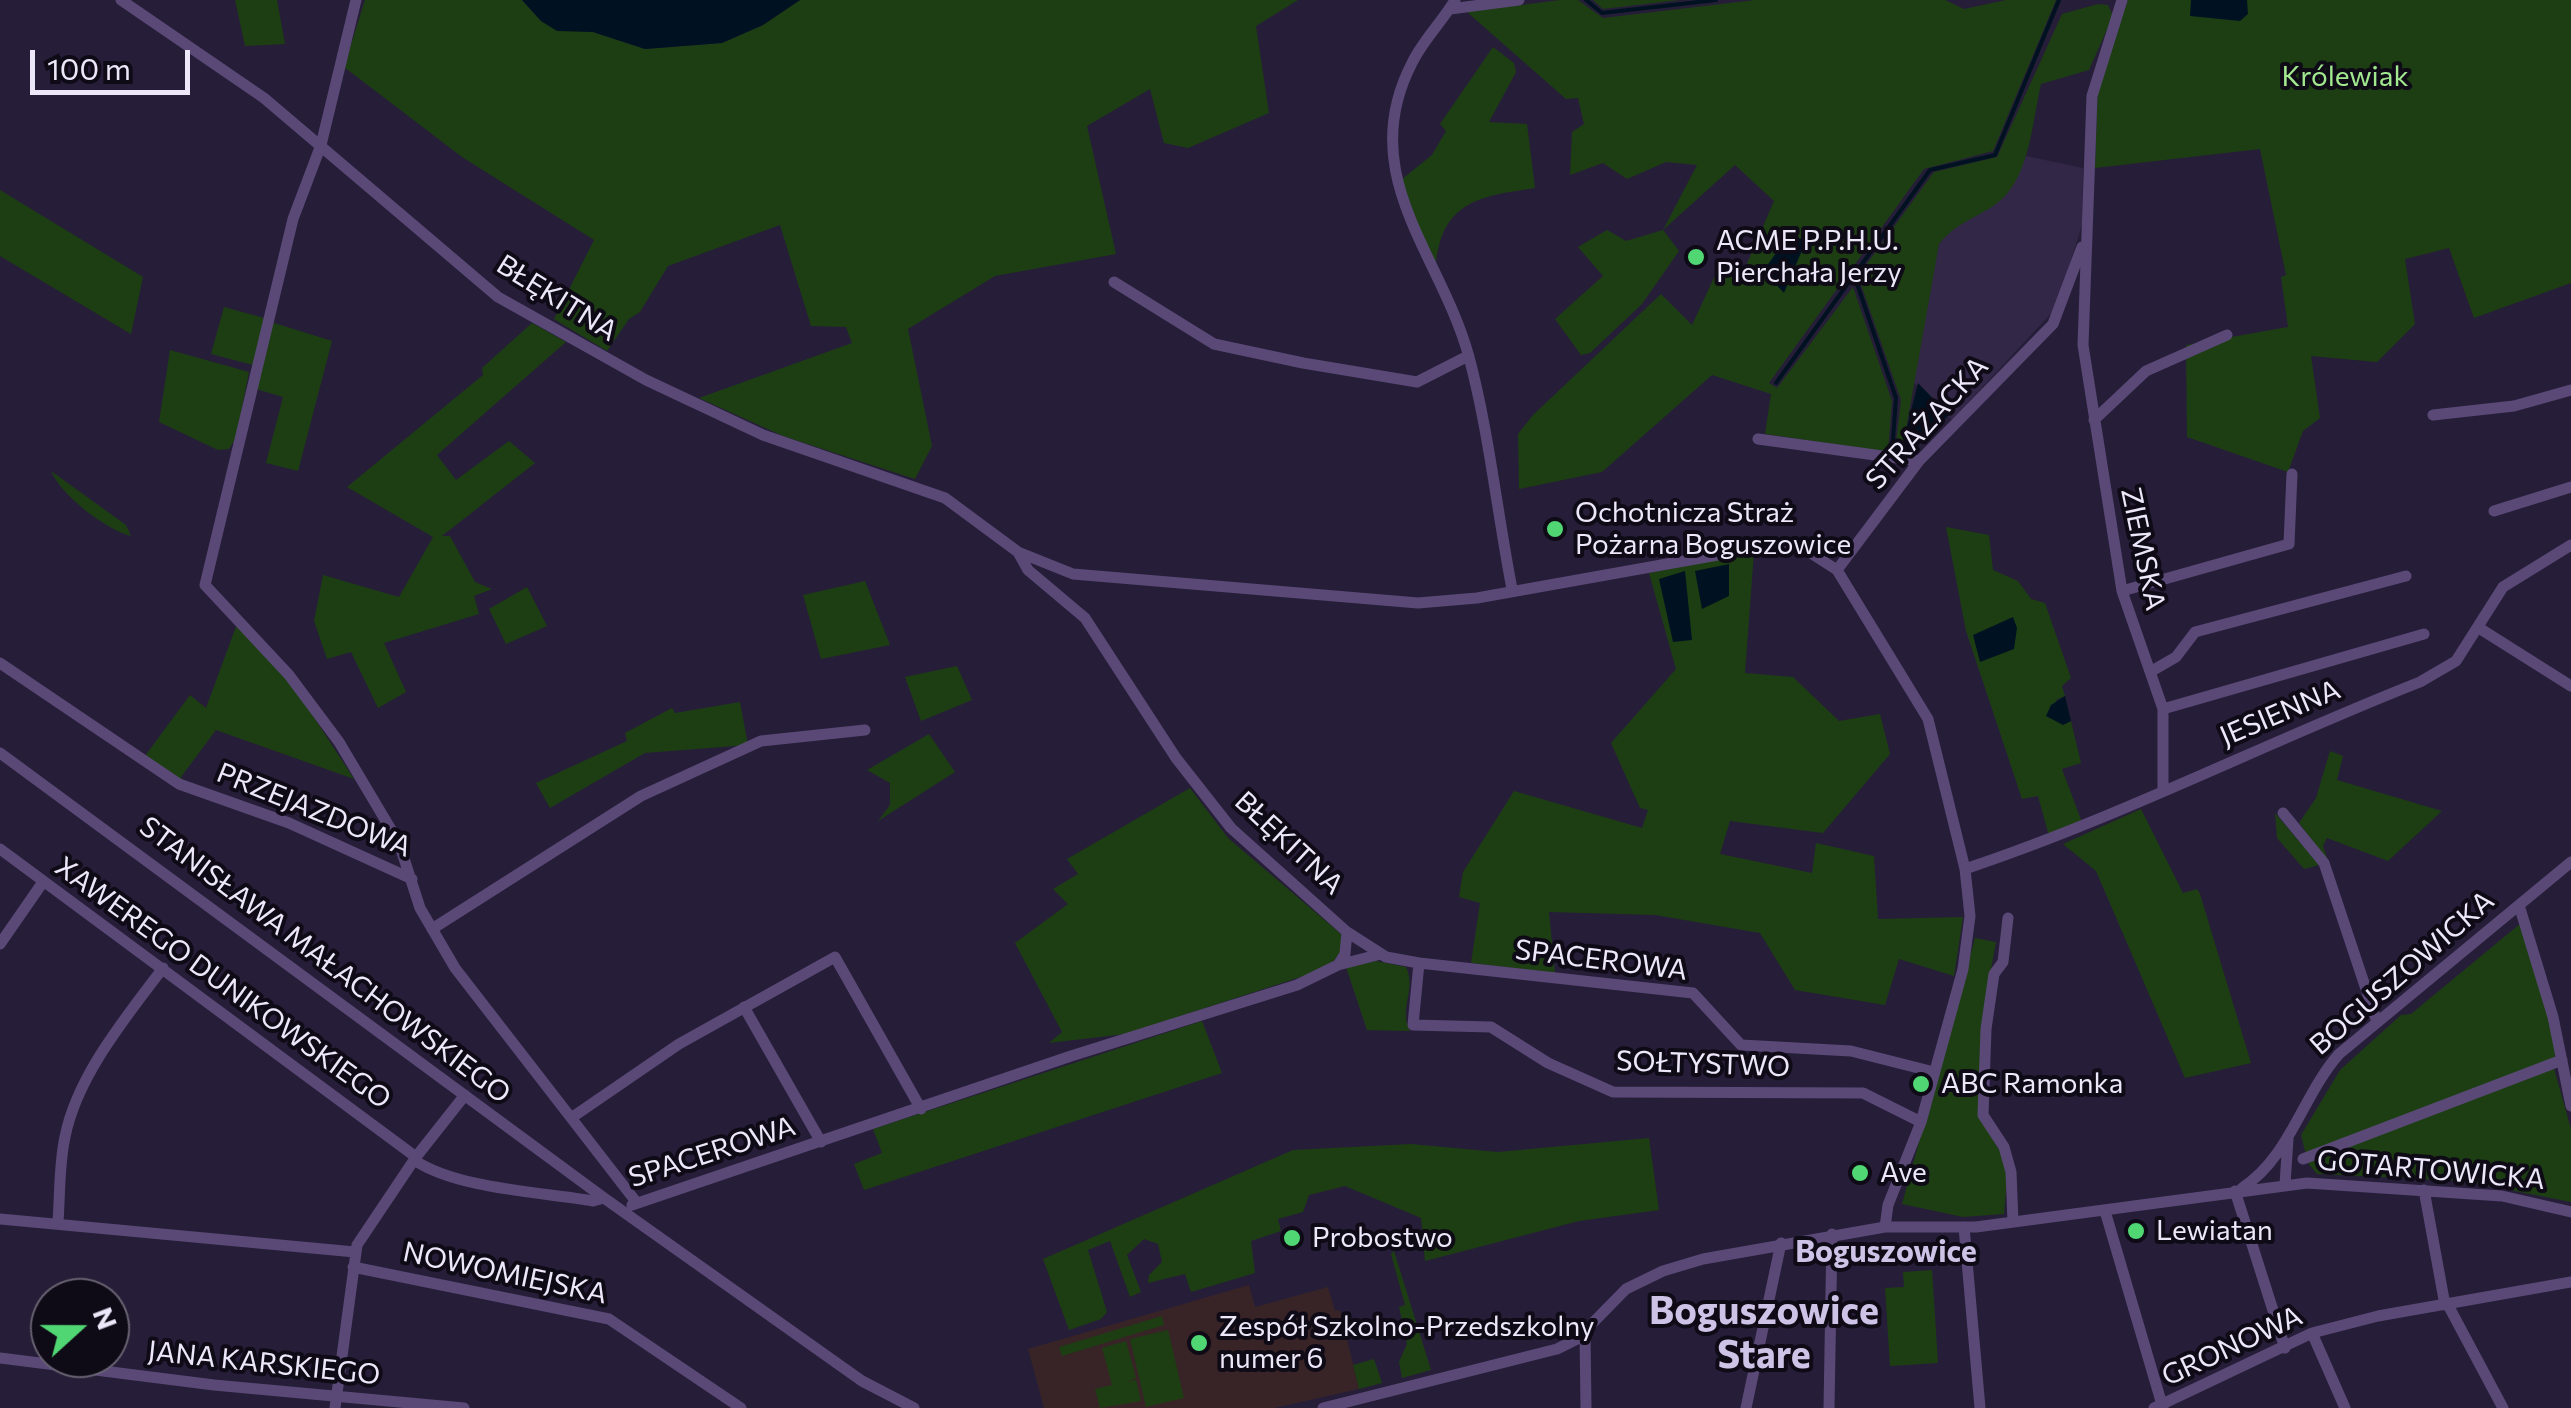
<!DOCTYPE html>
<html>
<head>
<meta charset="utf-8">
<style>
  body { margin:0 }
  #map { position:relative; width:2571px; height:1408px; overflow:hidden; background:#261e38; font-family:Commissioner,sans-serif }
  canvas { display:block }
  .north { position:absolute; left:30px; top:1278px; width:100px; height:100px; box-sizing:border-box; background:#0e0a16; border:2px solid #676271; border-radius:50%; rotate:69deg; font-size:28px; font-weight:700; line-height:40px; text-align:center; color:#ece7f9 }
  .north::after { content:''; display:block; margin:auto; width:35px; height:45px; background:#51d674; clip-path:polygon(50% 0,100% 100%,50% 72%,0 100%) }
  .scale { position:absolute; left:30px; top:50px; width:160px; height:45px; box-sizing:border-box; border:5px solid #ece7f9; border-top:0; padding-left:12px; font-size:30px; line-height:35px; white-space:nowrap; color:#ece7f9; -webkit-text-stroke:8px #0e0a16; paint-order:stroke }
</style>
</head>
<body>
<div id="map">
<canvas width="2571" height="1408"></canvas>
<div class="north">N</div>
<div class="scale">100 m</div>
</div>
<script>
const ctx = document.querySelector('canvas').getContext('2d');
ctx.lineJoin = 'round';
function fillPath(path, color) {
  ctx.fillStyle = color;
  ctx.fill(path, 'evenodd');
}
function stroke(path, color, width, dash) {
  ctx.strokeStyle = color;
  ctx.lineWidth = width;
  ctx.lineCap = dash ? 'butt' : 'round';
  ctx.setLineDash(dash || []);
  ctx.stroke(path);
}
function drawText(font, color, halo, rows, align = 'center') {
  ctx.font = font + ' Commissioner,sans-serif';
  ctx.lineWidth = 8;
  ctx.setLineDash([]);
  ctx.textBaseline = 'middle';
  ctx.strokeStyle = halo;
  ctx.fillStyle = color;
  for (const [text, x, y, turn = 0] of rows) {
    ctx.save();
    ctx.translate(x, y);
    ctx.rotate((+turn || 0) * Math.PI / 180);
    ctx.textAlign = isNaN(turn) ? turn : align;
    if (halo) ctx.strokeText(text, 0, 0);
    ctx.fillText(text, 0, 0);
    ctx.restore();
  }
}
fillPath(new Path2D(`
  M2026,156l57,12 -1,57 -26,83 -104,112 -39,-38 26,-138 15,-19 50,-28z`), '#322747');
fillPath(new Path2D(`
  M1249,1285l6,22 73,-20 7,24 5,-1 19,79 -85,19h-230l-16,-59z`), '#382427');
fillPath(new Path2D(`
  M235,0h42l8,44 -40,2z
  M365,0h157l19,21 16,9 36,2 52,17 77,-6 41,-18 37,-25h498l-42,26 13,87 -81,35 -24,-5 -14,-54 -63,37 29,128 -121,22 -87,53 24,117 -17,33 -132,-43 -84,-38 153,-55 -6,-16 -35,-1 -31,-101 -112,41 -28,46 -11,7 -22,32 -53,-32 40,-79 -132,-83 -118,-90z
  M1560,0h18l25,18 152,-18h190l19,9 42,-9h50l-63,151 -69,18 -155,214 8,5 76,-101 39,114 -4,51 -123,-18 6,-40 -59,-19 -110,97 -83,17 -1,-55 15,-19 128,-121 31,31 27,-58 20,15 35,-81 -39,-36 -72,65 16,21 -37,53 -52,49 -9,2 -26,-36 48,-43 -25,-29 29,-17 19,11 37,-11 34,-65 -31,-3 -39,17 -24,-16 -33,12 2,-43 12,-8 -6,-26 -12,1 -99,-87z
  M1593,0h87l-77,9z
  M2128,0h443v283l-97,35 -25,-70 -44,11 10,65 -38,38 -66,-6 9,62 -17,13 -15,41 -101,-35 -1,-92 102,-18 -7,-50 5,-2 -26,-126 -165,19 3,-84z
  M2098,4l10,1 5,11 -24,54 -48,14c-8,34 -11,88 -38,114 -20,19 -44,21 -64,46l-37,208h-7l6,-52 -43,-124 76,-104 63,-15 65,-143z
  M1493,47l21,16 2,9 -27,50 38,2 8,64c-53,8 -92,12 -99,75l-29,-59 -6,-24 31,-25 14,-24 -6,-7z
  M0,190l143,87 -12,57 -131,-78z
  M224,307l40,11 -11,47 -42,-11z
  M271,322l61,19 -34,130 -32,-8 17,-66 -27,-8z
  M532,323l34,19 -129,113 19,25 53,-39 26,22 -93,73h8l25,46 17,7 -18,7 5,18 -95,29 22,49 -28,16 -27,-56 -24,7 -13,-38 9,-46 76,22 34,-60 -86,-50 136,-112 -1,-7z
  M170,350l79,22 -13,66 -7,11 -11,1 -59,-28z
  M51,471l75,54 5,11c-26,-7 -69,-40 -80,-65z
  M1946,527l43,8 4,35 25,11 13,18 14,4 26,75 -9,8 3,10 -9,4 7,25 8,-4 10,42 -19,6 21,56 -34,11 -11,-40 -16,3 -56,-168z
  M1754,552l-9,121 48,4 46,44 41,-7 10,40 -67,79 -93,-12 -10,33 92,19 4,-30 58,13 4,63 85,-2 -9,59 -55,-17 -14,46 -90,-15 -35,-57 -105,-18 -106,-3 6,61 -84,-10 9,-60 -21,-6 4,-25 51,-81 128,37 6,-18 -8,-2 -29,-65 65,-74 -27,-96z
  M865,581l25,64 -69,14 -18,-64z
  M527,587l20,39 -41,18 -17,-35z
  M237,624l52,55 65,100 -138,-49 -35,47 3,5 -39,-26 45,-61 16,13z
  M957,666l15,34 -51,21 -16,-44z
  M740,702l8,43 -103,8 -95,55 -14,-25 91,-42 -2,-8 47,-25 3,5z
  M929,734l26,38 -77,49 12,-16v-22l-23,-13z
  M2330,751l13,5 -6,24 105,31 -54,50 -61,-23 -4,8 5,15 -29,-38 17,-25z
  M1190,788l38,50 113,96 4,12 -17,22 -203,66 -76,9 13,-11 -47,-89 53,-39 -15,-15 25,-15 -11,-15z
  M2141,809l42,84 14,-4 3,5 51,169 -66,15 -89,-207 -33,-27z
  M2275,813l44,52 -15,4 -27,-31z
  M2521,923l14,40 21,85 -3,17 18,64v73l-107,-21 -147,-7 -9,-11 -7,-28 39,-65 61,-55 10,-1z
  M1975,938l21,4 -12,66 -5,107 23,40 5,23 -3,36 -41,3 -61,-13z
  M1376,961l30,6c11,23 -8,41 4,64l-43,-1 -21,-63z
  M1202,1021l20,52 -358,117 -10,-26 28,-11 -9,-24z
  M1649,1138l10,72 -80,11 -154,40 -4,-43 -76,-32 -36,9 -6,17 -25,7 3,12 -30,10 4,32 -64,19 -6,-18 -37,9 1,-8 13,-13 -4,-18 -14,-5 -17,16 14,37 -11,5 -20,-56 -22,9 19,62 -6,7 -32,11 -26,-71 250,-109 118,-6 87,8z
  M1394,1251l37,119 -29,8 -3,-16 8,-18 -8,-37 6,-2 -14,-51z
  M1932,1270l6,93 -48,3 -5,-78 19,-1 -1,-15z
  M1162,1316l2,9 -102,31 -3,-9z
  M1168,1330l16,68 -38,9 -16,-68z
  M1126,1341l10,37 -9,4 9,-2 5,21 -41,7 -5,-19 17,-4 -10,-37z
  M1374,1359l8,24 -23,6 -6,-24z`), '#1d3e13');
fillPath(new Path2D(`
  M522,0h278l-37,25 -41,18 -77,6 -52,-17 -36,-1 -16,-10z
  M2191,0h56l1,14 -8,7 -50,-5z
  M1790,234l16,7 -22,52 -21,-22z
  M1918,383l31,32 -40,36 -6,-8z
  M1729,564v32l-27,13 -7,-38z
  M1685,571l7,69 -19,2 -14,-63z
  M2013,617l4,11 -3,21 -34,13 -7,-27z
  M2065,696l6,25 -8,4 -17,-9 5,-11z`), '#001221');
stroke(new Path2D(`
  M1586,0l16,13 114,-13
  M1854,275l42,123 -4,55
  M1776,383l154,-213 65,-15 64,-155`), '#001221', 4);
stroke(new Path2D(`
  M121,0l143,98 234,199 148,83 117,55 182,63 73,54 55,22 345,29 59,-5 302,-54 27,6 31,20 91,149 37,150 5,47 -7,53 -42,153 -33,83 -3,22
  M356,0l-35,145 -28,74 -88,366 84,90 50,67 60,101 21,65 35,60 182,235
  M1455,0c-13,22 -32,40 -43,63 -58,112 29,191 57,294 20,75 28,155 43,232
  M2122,0l-30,96 -9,249 39,246 41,118v81
  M1450,9l69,-9
  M1114,282l100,62 89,19 114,19 51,-26
  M2433,415l81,-9 57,-16
  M2094,420l52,-49 81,-36
  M1758,439l161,22
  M2494,511l77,-24
  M1018,552l10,18 57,48 91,140 55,70 116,104 39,25 33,6 -6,62 78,2 57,36 65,29 250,1 58,29
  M1837,570l82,-109 134,-137 29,-77
  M2122,591l167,-47 3,-70
  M2479,628l92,58
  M0,663l179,121 110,39 123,56
  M2150,672l26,-15 19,-25 211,-56
  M2163,709l261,-75
  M0,753l604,445 258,183 52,27
  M2283,813l41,50 53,159
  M0,849l416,308
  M1965,869c156,-52 302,-127 455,-187l36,-21 47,-74 68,-42
  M2519,905l34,112 18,89
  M2008,918l-5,44 -9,12 -8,55 -3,86 21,32 7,25 2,50
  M432,929l209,-133 120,-55 104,-11
  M0,944l43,-62
  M1419,963l274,30 48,52 110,6 83,21
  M1338,965l43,-11
  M744,1007l77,135
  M574,1116l105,-72 156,-87 86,152
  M2303,1159l259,-99
  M414,1160c43,29 127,32 179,41l11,-3
  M2285,1184l3,-45
  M2242,1188c48,-31 60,-92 97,-134l232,-192
  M2424,1190l21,115
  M2235,1191l50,157
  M632,1205l439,-149 226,-71 41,-20 7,-11 2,-22
  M2105,1211l58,197
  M0,1219l355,33
  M58,1222c2,-28 1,-58 7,-85 12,-61 61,-120 98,-169
  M1964,1227l16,181
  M353,1267l256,52 132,89
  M2448,1305l55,103
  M1585,1332l1,76
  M2312,1333l33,75
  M0,1358l214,27 250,23
  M335,1408l22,-163 59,-88 49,-62
  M1323,1408l234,-59 20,-10 49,-50 37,-18 40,-12 182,-32h91l331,-44 195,13 69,16
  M1746,1408l35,-165
  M1829,1408l3,-174
  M2154,1408l158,-75 66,-17 193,-34`), '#5a4977', 11);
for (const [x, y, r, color] of [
  [1696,257,10,"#51d674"],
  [1555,529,10,"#51d674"],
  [1921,1084,10,"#51d674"],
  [1860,1173,10,"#51d674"],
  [2136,1231,10,"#51d674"],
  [1292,1238,10,"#51d674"],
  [1199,1343,10,"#51d674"]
]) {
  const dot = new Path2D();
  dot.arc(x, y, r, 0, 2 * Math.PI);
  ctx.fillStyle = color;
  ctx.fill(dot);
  stroke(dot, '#0e0a16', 4);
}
drawText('28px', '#a2e88f', '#0e0a16', [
  ["Królewiak",2345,77]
]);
drawText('28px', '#ece7f9', '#0e0a16', [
  ["ACME P.P.H.U.",1716,241],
  ["Pierchała Jerzy",1716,273],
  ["Ochotnicza Straż",1575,513],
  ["Pożarna Boguszowice",1575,545],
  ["ABC Ramonka",1941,1084],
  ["Ave",1880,1173],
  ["Lewiatan",2156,1231],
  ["Probostwo",1312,1238],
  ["Zespół Szkolno-Przedszkolny",1219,1327],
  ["numer 6",1219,1359]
], 'left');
drawText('28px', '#ece7f9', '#0e0a16', [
  ["BŁĘKITNA",557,298,32],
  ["STRAŻACKA",1927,423,-48],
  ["ZIEMSKA",2143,549,78],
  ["JESIENNA",2280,713,-23],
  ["PRZEJAZDOWA",314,810,22],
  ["BŁĘKITNA",1289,843,43],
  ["STANISŁAWA MAŁACHOWSKIEGO",325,960,37],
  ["SPACEROWA",1601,960,7],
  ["BOGUSZOWICKA",2402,973,-41],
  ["XAWEREGO DUNIKOWSKIEGO",223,983,36],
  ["SOŁTYSTWO",1703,1064,2],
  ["SPACEROWA",712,1152,-18],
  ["GOTARTOWICKA",2431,1170,5],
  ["NOWOMIEJSKA",505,1273,12],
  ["GRONOWA",2232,1346,-25],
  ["JANA KARSKIEGO",264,1363,6]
]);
drawText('bold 30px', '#cdc3e6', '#0e0a16', [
  ["Boguszowice",1886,1252]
]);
drawText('bold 38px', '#cdc3e6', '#0e0a16', [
  ["Boguszowice",1764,1311],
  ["Stare",1764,1355]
]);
</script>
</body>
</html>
